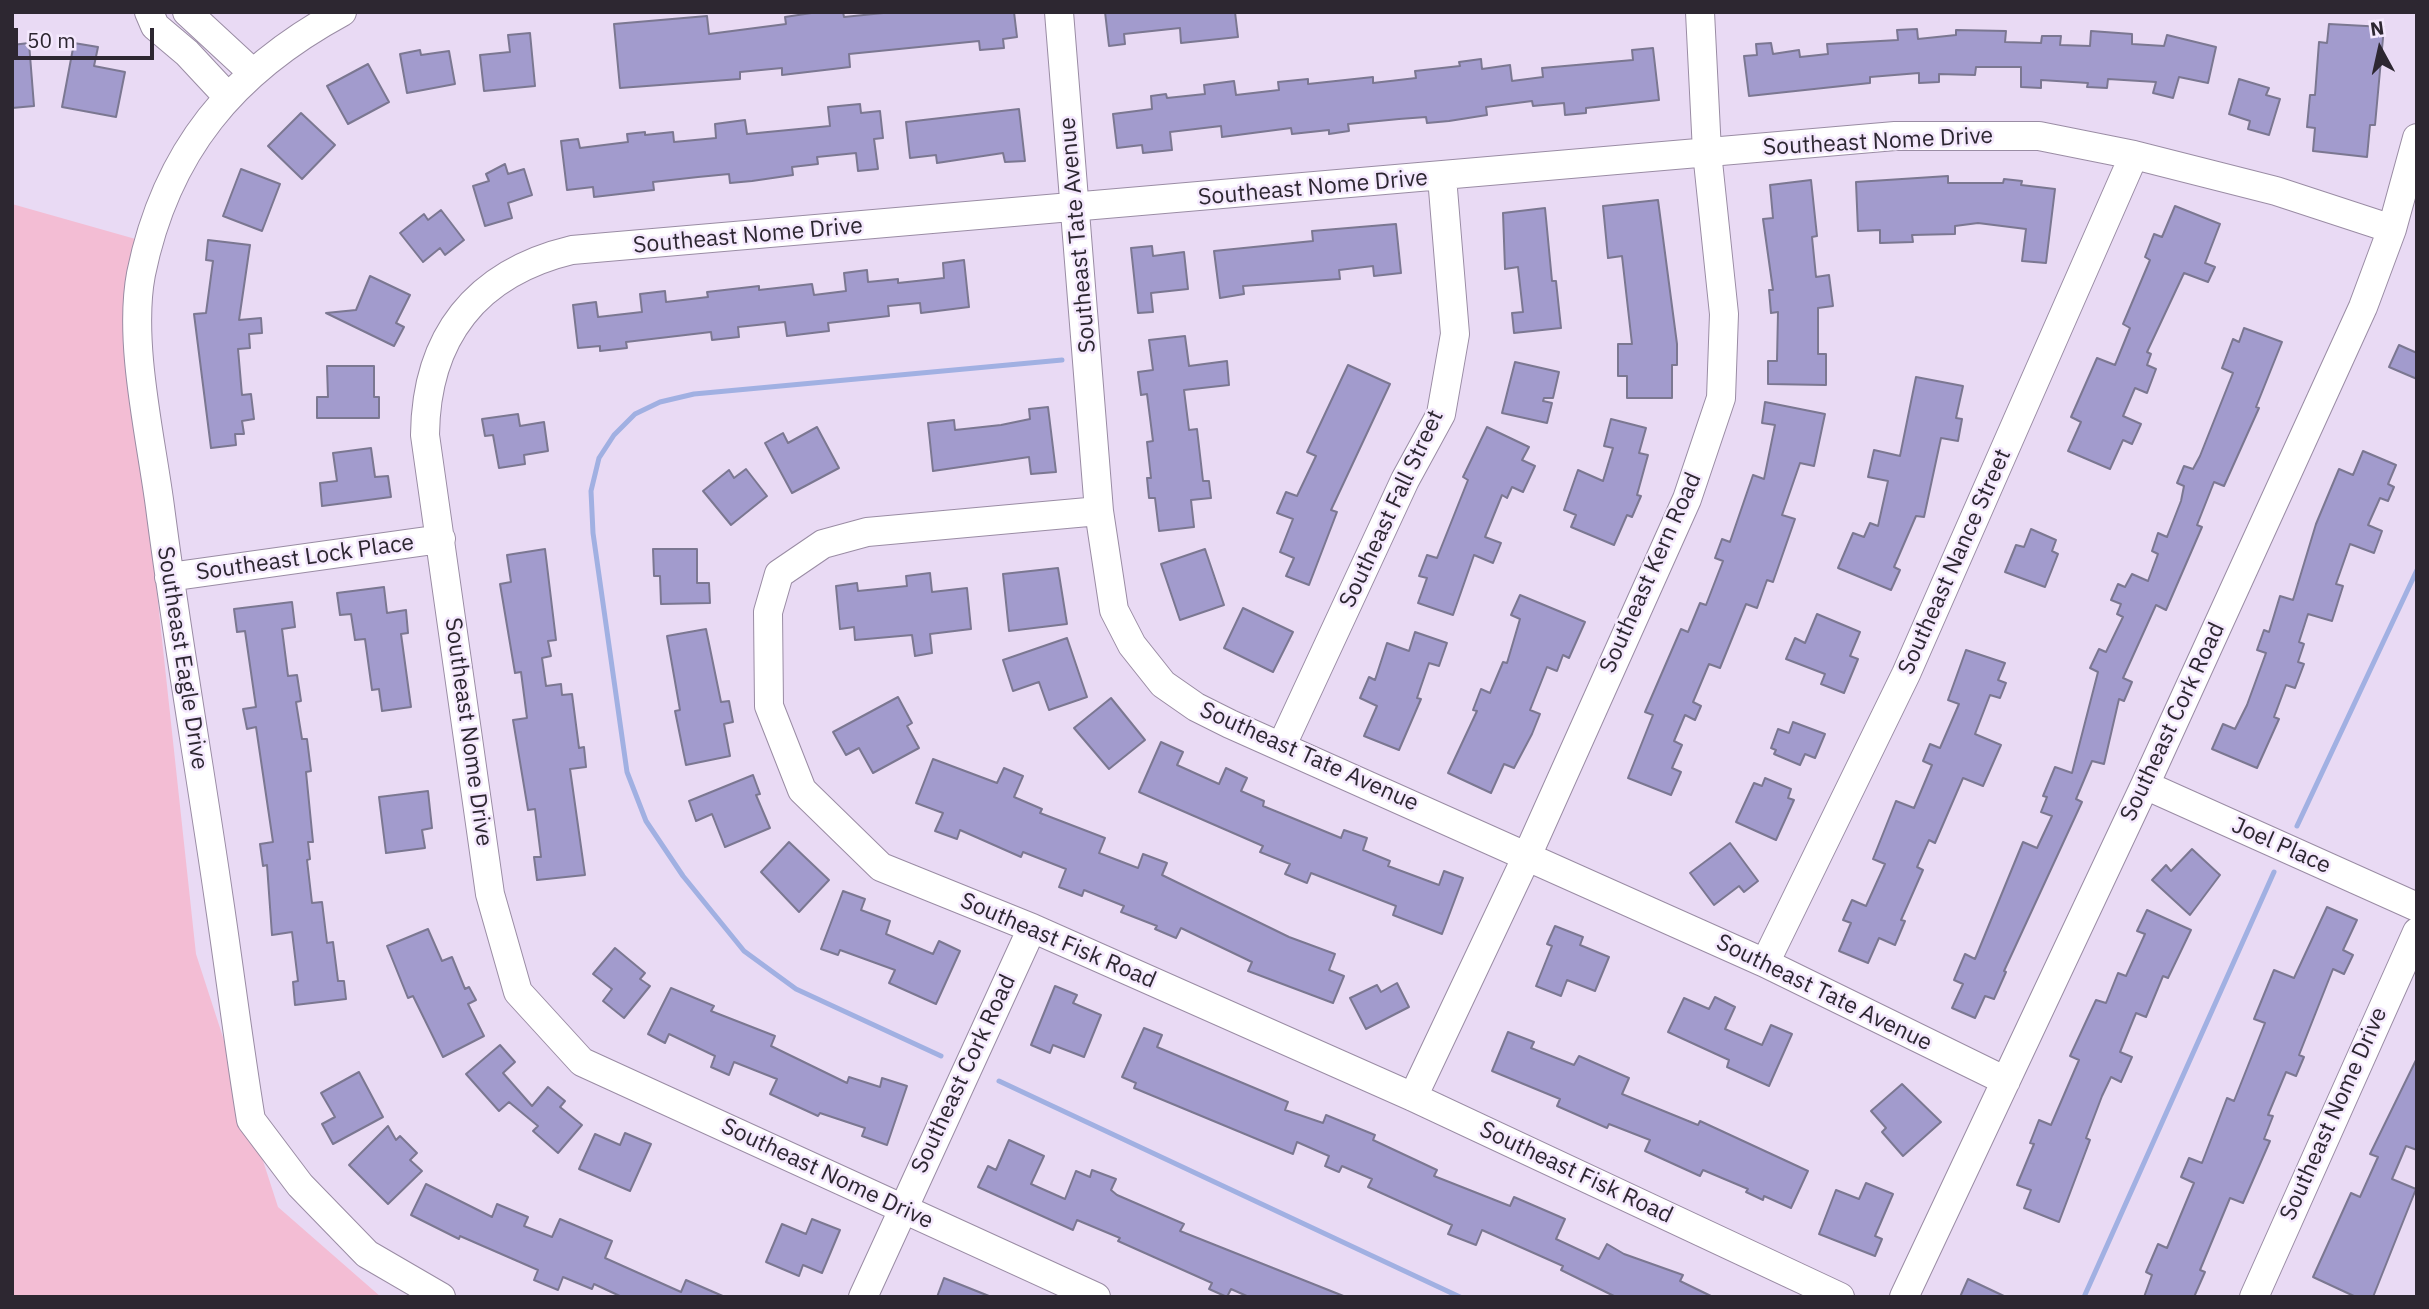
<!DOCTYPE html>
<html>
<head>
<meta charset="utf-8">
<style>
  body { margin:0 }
  #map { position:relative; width:2429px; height:1309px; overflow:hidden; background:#e9daf4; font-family:"IBM Plex Sans",sans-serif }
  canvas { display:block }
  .frame { position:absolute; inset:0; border:14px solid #2d2731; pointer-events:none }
  .north { position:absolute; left:2345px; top:14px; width:70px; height:70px; -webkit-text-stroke:5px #f4e8fd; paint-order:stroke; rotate:352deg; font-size:19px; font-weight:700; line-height:28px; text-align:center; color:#2d2731 }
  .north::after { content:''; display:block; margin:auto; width:24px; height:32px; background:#2d2731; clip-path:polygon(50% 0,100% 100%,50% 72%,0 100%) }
  .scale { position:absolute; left:14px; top:28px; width:140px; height:32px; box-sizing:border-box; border:4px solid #2d2731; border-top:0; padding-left:9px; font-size:21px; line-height:24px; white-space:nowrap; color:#2d2731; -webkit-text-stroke:5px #f4e8fd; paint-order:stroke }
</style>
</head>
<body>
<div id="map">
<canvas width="2429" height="1309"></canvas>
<div class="frame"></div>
<div class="north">N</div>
<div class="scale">50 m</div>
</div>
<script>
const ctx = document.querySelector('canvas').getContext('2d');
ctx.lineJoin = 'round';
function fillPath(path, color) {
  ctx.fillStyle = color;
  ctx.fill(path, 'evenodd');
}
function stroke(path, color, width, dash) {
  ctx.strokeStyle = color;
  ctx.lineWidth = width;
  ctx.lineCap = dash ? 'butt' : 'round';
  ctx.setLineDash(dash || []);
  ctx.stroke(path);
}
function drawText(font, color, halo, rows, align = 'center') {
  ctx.font = font + ' "IBM Plex Sans",sans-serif';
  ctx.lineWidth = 5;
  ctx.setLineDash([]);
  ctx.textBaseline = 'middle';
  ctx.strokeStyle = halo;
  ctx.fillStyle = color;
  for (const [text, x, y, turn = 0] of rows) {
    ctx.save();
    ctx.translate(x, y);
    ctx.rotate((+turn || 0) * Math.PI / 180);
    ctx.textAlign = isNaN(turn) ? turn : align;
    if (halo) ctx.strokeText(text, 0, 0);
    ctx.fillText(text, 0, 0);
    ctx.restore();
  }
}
fillPath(new Path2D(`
  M12,204l127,36 -15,48 72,666 82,253 103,90h-369z`), '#f3bdd4');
stroke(new Path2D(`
  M2297,826l120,-256
  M941,1056l-145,-67 -52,-38 -61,-75 -37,-55 -19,-49 -34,-239 -2,-42 8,-33 15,-23 21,-21 25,-12 34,-8 368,-34
  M999,1081l461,216
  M2084,1297l190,-425`), '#a1b0e2', 5);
const building = new Path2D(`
  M818,12h25l1,5 49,-5h121l3,25 -14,2 1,9 -24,2 -1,-9 -130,13 1,13 -68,8v-7l-42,4v7l-120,9 -6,-64 93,-8 2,18 77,-10 -1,-7z
  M1105,12h130l3,25 -57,6 -1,-15 -56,6 1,10 -16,2z
  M2329,24l55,3 -9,98h-5l-3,32 -54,-6 2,-23 -8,-1 3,-32h5l4,-53 8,1z
  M1917,29l1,10 38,-4v-5l50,1 -1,11 36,1 1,-7h19l-1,9 30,1 1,-15 41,3v10l32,2 3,-11 49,12 -8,36 -29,-6 -6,21 -20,-5 3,-11 -48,-3 -1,9 -20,-1 1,-4 -47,-3v8l-20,-1v-20h-45l-1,8 -36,-1v8l-20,1v-10l-49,4v6l-121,13 -5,-40 13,-1 -1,-11 15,-1 2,11 26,-4 1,7 28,-3 -1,-10 71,-4 -1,-10z
  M530,33l5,53 -51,5 -4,-36 30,-3 -2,-17z
  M29,43l5,63 -22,2v-63z
  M74,43l24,4 -4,19 31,6 -9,45 -54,-10z
  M1653,48l6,52 -73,8v5l-21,2 -1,-12 -31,3 -1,-5 -46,6 1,8 -38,6 -22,2 -1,-6 -27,2 -51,5 1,7 -20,3v-4l-37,4 -1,-6 -69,9 -1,-11 -51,6 2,18 -29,3 -1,-8 -25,3 -4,-34 39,-5 -1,-13 15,-2 1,4 38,-4 -1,-9 30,-4 2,14 43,-5 -1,-8 30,-3v5l65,-7v6l43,-5 -1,-7 45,-5 -1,-4 22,-3 1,10 28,-4 2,16 31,-4 -1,-9 91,-8 -1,-10z
  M420,50l1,5 28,-4 6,33 -48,9 -7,-39z
  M368,64l21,38 -41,22 -21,-38z
  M2239,79l30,9 -3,7 14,4 -11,36 -21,-6 2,-8 -21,-7z
  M860,104l1,9 19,-2 3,27 -9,1 4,30 -20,2 -2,-18 -39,4 1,7 -26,3 1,8 -41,6 -22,2 -1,-9 -31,3 -45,5 1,8 -60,7 -1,-10 -26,3 -6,-49 17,-2 2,9 48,-6 -1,-8 18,-2v3l28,-3 1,10 42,-4 -1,-14 30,-4 2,14 83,-8 -2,-19z
  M1019,109l6,52 -20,1 -2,-9 -66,10 -1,-8 -26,3 -4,-36z
  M301,113l34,32 -33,34 -34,-33z
  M505,164l3,10 16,-5 8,26 -24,8 4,15 -27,8 -12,-40 16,-5 -3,-7z
  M241,169l39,15 -18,47 -39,-15z
  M1948,176v7h55l1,-4 18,2 -1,4 34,4 -9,74 -24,-2 4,-32 -48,-6 -23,3v8l-43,1 1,7 -33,1v-13l-22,1 -2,-49z
  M1811,180l6,56 -5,1 4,40 13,-2 4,31 -15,2v46h8v31l-58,-1v-23h9l1,-49 -7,1 -2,-23h4l-10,-71 10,-1 -3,-33z
  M1658,200l19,144v21h-5v33h-45v-22h-9v-32h14l-10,-88 -14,2 -5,-52z
  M2175,206l45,18 -15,39 10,4 -7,15 -24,-9 -37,79 4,2 -4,11 9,4 -9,24 -12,-5 -12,28 18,8 -9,20 -9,-4 -13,29 -42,-18 13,-29 -10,-5 26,-59 18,7 15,-37 -7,-4 27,-64 -5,-3 9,-23 8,3z
  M1545,208l7,73h4l5,47 -47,5 -2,-20 11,-1 -5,-45 -13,2 -2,-56z
  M441,210l23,30 -19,15 -5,-7 -17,14 -23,-29 24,-19 4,6z
  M1396,224l5,49 -27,3 -1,-10 -34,4 1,9 -97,7 1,8 -24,4 -6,-47 99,-10 -1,-10z
  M208,240l42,5 -11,75 22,-2 1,15 -13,1 1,14 -12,1 4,46 9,-1 3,25 -12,2 2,13h-9l1,11 -25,3 -17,-134 12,-1 7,-52 -7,-1z
  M1152,246l1,10 31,-4 4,37 -37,4 2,19 -15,1 -7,-65z
  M964,260l5,47 -48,6 -1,-10 -32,3 1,10 -61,7 1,8 -42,5 -2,-14 -47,5 1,10 -27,3 -1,-8 -85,10 1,6 -27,3v-5l-22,2 -5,-43 23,-3 2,15 44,-5 -2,-18 25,-3 1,11 42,-5 -1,-5 52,-6v4l53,-6 2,11 32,-4 -2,-18 23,-3 1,12 30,-3v4l46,-5 -1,-15z
  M370,276l40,19 -14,28 8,4 -10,19 -68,-33 30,-3z
  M2244,328l38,14 -26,65 3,1 -35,78 -10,-4 -17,43 5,2 -36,83 -10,-5 -33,73 9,4 -8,19 -5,-2 -15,65 -12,-3 -16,38 6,3 -78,169 2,1 -12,27 -9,-3 -10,22 -23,-10 11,-24 -9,-4 11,-26 10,5 48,-117 14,6 15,-32 -11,-4 6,-15 -4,-1 12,-29 17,6 26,-101 -8,-4 9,-19 7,3 17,-35 -6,-3 4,-10 -10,-4 7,-16 7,3 7,-13 16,7 10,-27 -6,-3 6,-18 9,4 14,-36 3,-15 -7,-3 7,-17 9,3 7,-13 33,-83 -11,-5 11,-29 6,3z
  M1185,336l4,30 38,-5 2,24 -45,5 5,40 8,-1 6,52h6l2,17 -20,2 3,27 -35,4 -4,-33h-6l-2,-20h4l-4,-36 6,-1 -6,-47 -6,1 -3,-23 15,-2 -4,-30z
  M2399,345l18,8v26l-28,-12z
  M1515,362l44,10 -6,26h-9l-1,3 9,2 -5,20 -45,-10z
  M1348,365l42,19 -59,126 6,2 -28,73 -23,-9 8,-18 -14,-6 13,-33 -16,-6 9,-21 11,4 19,-40 -9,-4z
  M327,366h47v31h5v21h-62v-21h11z
  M1916,377l47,9 -7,32 6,1 -4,22 -17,-3 -17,79 -8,-1 -22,51 6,3 -9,20 -53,-22 15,-35 11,4 6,-14 8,3 10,-45 -20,-4 6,-27 26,6z
  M1765,402l60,12 -11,52 -14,-3 -18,52 13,4 -22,63 -6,-2 -10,28 -11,-4 -26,64 -11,-4 -16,38 8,4 -6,14 -10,-5 -11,26 8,4 -10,23 9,4 -10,23 -43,-17 25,-63 -8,-3 36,-83 7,3 12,-29 6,2 17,-44 -8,-3 7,-19 8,3 23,-67 11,4 11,-54 -13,-2z
  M1048,407l8,65 -25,2 -2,-17 -96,14 -5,-48 26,-3 1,10 46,-5 29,-6 -1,-10z
  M518,414l2,12 24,-4 4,29 -24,4 1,9 -26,4 -6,-33 -8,1 -3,-17z
  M1611,419l35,9 -7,25 9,2 -11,40 4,1 -9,21 -5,-2 -13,30 -43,-18 5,-12 -12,-5 14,-40 25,11 10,-33 -9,-2z
  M817,427l22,41 -47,25 -27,-50 18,-10 5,10z
  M1487,427l42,20 -7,13 13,6 -12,26 -11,-5 -5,11 -5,-3 -17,42 16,6 -8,20 -19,-8 -21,60 -35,-12 9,-25 -8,-2 8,-21 10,3 31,-78 -5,-3z
  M371,448l4,29 13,-1 3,21 -69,9 -2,-23 17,-2 -4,-28z
  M2363,451l33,14 -8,19 6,3 -6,14 -8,-3 -12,27 14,6 -8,22 -24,-9 -14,40 7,2 -11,35 -24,-7 -9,28 5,2 -6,18 6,2 -9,24 -9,-3 -12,32 5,2 -22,49 -45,-19 11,-25 12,5 12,-24 19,-52 -9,-3 7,-20 5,2 11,-36 13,4 23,-76 23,-55 14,6z
  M746,469l21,27 -36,29 -28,-34 26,-21 5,8z
  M2031,529l25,11 -4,11 6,3 -13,33 -40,-15 11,-27 8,2z
  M545,549l11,91 -8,1 3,15 -9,2 4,28 15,-2 1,11 10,-1 7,54 5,-1 2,20 -16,2 15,106 -48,5 -3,-23h7l-6,-48 -7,1 -15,-90 14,-2 -6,-46 -6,1 -15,-89 11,-2 -4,-27z
  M653,549h44v34h12l1,20 -49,1 -1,-28h-6z
  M1205,549l19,56 -44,15 -19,-56z
  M1058,568l9,56 -58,7 -6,-57z
  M930,573l2,19 35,-4 4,41 -41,5 2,19 -17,3 -3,-21 -57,5 -1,-13 -14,2 -4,-43 21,-3 1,8 49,-5 -1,-10z
  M384,587l3,26 19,-3 2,23 -7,1 10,73 -29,4 -3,-22 -7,1 -7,-51 -10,1 -4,-26 -11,1 -3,-22z
  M1520,595l65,27 -16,36 -6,-3 -6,16 -10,-4 -17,43 10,4 -8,20 -18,34 -10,-4 -13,29 -43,-20 29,-62 -4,-1 8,-21 9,4 13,-31 4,1 13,-44 -9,-4z
  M292,602l3,25 -13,2 6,47 9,-1 4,26 -5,1 6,37h5l4,32 -5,1 7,70h-5l2,17 -3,1 5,43 10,-1 5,41 6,-1 5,39h6l2,18 -51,6 -2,-23 5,-1 -6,-49 -20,3 -5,-70 -4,1 -3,-22 13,-2 -17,-115 -9,2 -4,-20 13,-2 -11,-76 -8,1 -3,-23z
  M1243,608l50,24 -20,40 -49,-24z
  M1817,614l43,18 -10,24 8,3 -14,34 -23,-9 4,-10 -39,-15 9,-21 10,5z
  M706,629l15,73 8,-1 4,21 -9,2 6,32 -44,9 -11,-54 5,-1 -13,-74z
  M1415,632l32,11 -8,23 -10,-3 -12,35 4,1 -22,51 -35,-14 13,-30 -17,-8 9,-21 6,3 12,-37 22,8z
  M1067,638l20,59 -38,13 -10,-28 -26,9 -10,-31z
  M1966,650l39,13 -7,17 8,3 -6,15 -10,-3 -15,39 26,11 -18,41 -20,-8 -28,65 -6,-3 -12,27 6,3 -22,50 4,1 -10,24 -16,-7 -11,25 -29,-12 12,-28 -8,-3 9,-20 14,6 19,-42 -12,-5 23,-58 18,7 18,-43 -9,-4 7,-17 10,4 19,-44 -11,-4z
  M898,697l14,26 -5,3 12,22 -46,25 -14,-25 -13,7 -13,-23z
  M1111,698l34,42 -36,29 -35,-41z
  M1793,722l32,12 -10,24 -10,-4 -5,11 -26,-11 2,-4 -5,-2 7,-19 11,4z
  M1161,742l22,10 -6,13 42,19 7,-16 21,10 -6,13 23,10 -1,5 78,32 3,-8 23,8 -4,12 27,11 -2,5 51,19 5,-14 19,7 -21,56 -49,-19 3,-9 -85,-33 -4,10 -22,-9 5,-10 -30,-12 3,-6 -124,-54z
  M933,759l64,24 7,-15 19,8 -9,21 28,12 -2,4 65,25 -6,15 39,15 5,-14 24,9 -5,12 127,62 46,17 -6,16 15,6 -11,27 -85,-32 4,-9 -71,-34 -5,10 -21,-9 2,-3 -36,-14 3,-6 -40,-16 -2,6 -23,-9 7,-18 -43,-17 -2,5 -61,-27 -3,9 -22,-8 8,-18 -27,-10z
  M753,775l7,19 -4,1 14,33 -45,19 -13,-33 -16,7 -7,-20z
  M1765,778l26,11 -3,9 6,2 -18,40 -40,-18 18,-39 8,3z
  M428,791l4,37 -10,2 3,18 -39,5 -7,-56z
  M789,842l40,38 -30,32 -38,-40z
  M1730,843l28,38 -14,11 -5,-6 -25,19 -24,-32z
  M2192,849l28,26 -30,40 -38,-35 14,-15 5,6z
  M843,891l22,8 -4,11 29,11 -4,13 47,20 6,-13 21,10 -24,53 -47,-21 6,-13 -55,-20 -2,5 -17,-6z
  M2327,907l30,13 -14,30 10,5 -9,19 -11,-5 -34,86 5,2 -8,19 -10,-4 -18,43 5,1 -9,23 6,2 -27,62 -13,-5 -30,72 5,2 -11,25h-50l8,-22 -6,-3 12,-28 9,4 27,-65 -13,-6 8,-19 13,5 25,-65 7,3 31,-78 -11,-4 20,-49 20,8z
  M2147,910l44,20 -23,48 -5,-2 -17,41 -10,-4 -16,39 12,5 -11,25 -10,-5 -9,19 -16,42 4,2 -31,82 -35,-14 7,-18 -14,-5 17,-41 -4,-1 9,-23 12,5 28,-65 -9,-4 26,-56 10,3 12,-30 8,3 19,-42 -8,-3z
  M1555,926l28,11 -3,8 29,12 -14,34 -28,-11 -6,16 -25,-10 16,-40 -5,-2z
  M428,929l14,32 10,-4 13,32 4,-2 7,13 -8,4 16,32 -41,21 -30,-61 -5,2 -21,-52z
  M615,948l30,25 -5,6 10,7 -26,32 -21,-17 9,-12 -19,-15z
  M1397,983l12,24 -43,22 -16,-31 27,-13 4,7z
  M1055,986l22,9 -4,8 28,12 -17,42 -31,-12 -3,8 -19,-8z
  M671,988l43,18 -3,5 64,25 -4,10 76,37 2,-6 31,10 2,-9 25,8 -20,59 -25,-9 3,-8 -45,-15 -2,3 -48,-22 7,-15 -43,-17 -5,13 -18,-8 4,-11 -46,-22 -4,9 -17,-9z
  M1715,997l20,10 -10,22 37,16 9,-20 21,9 -23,52 -42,-19 2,-7 -61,-28 16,-34 25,11z
  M1144,1028l18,7 -5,12 131,55 -3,8 38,13 3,-8 49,20 -2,5 64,30 -3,6 76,30 4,-9 51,22 -9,20 43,20 8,-15 17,10 59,21 -3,6 33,16h-97l-55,-27 2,-4 -81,-36 -6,15 -28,-11 4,-9 -84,-38 4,-8 -30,-13 -3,6 -14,-6 4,-10 -32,-14 -4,12 -159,-66 2,-5 -14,-6z
  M1508,1032l26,10 -3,6 43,17 5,-9 50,22 -7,16 76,31 2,-4 108,50 -17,37 -27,-12 -1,4 -17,-8 2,-3 -45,-19 -3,6 -55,-25 5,-11 -41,-16 -2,4 -50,-22 3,-7 -68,-28z
  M500,1045l15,17 -12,11 29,33 16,-19 17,14 -5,6 22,18 -24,28 -25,-22 5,-5 -29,-24 -10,9 -33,-37z
  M2417,1058v92l-11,-4 -14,33 24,10 -43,108h-17l-43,-20 38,-84 9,4 18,-40 -8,-3z
  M359,1072l24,45 -50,27 -11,-20 13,-7 -14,-24z
  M1902,1084l39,38 -38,34 -21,-24 4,-4 -15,-17z
  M388,1126l8,14 4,-4 17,17 -7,7 12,11 -34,33 -39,-39z
  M625,1133l26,11 -21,47 -51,-22 16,-35 25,11z
  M1009,1140l35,16 -13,28 34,15 11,-28 14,6 2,-7 24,9 -5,11 6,5 67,29 -4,7 166,66h-97l-18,-8 -4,8 -18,-8 3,-6 -94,-42 2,-3 -43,-18 -4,10 -95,-43 10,-21 8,4z
  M1866,1183l27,11 -18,42 7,3 -7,17 -56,-22 17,-44 23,9z
  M426,1184l66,33 5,-13 31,13 -4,9 28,11 8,-18 52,22 -7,17 76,34 5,-12 39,17h-103l-28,-13 -2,5 -29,-12 -5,13 -24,-10 4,-10 -78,-34 -1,3 -48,-24z
  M812,1219l28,11 -18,43 -19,-8 -4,11 -33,-14 16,-38 24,10z
  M944,1278l45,18v1h-52z
  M1968,1279l38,18h-46z`);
fillPath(building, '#a29bcd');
stroke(building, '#7b7791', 2);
const minor = new Path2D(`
  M149,12l6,14 32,27 41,44
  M187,12l66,61
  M342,12c-109,59 -176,139 -201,262 -13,68 10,164 19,233 17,132 40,262 59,393 11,74 20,147 32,220l49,65 67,69 74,43
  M1059,12l40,499 15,99 18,35 31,39 33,23 34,17 535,239 241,118
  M1099,511l-232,21 -44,12 -44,30 -11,38 1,94 33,84 79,77 151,61 381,169 427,200
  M169,577l272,-38
  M1282,745l123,-265 36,-66 14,-80 -13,-157
  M2145,785l272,122
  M1765,963l141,-289 228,-519
  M1413,1097l114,-241 160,-357 34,-101 3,-84 -17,-162 -7,-140
  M863,1297l169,-369
  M1096,1297l-514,-235 -64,-70 -28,-98 -65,-459c1,-98 51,-162 147,-185l1323,-114h144l95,19 142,36 116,38
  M1904,1297l241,-512 218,-478 29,-78 25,-91
  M2254,1297l163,-365`);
stroke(minor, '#9a8ca4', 30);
stroke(minor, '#fff', 28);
drawText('23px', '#2d2731', '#f4e8fd', [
  ["Southeast Nome Drive",1878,142,-3],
  ["Southeast Nome Drive",1313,188,-5],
  ["Southeast Tate Avenue",1078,235,-95],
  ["Southeast Nome Drive",748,236,-5],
  ["Southeast Fall Street",1392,509,-65],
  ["Southeast Lock Place",305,558,-8],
  ["Southeast Nance Street",1955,562,-66],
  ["Southeast Kern Road",1651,573,-66],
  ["Southeast Eagle Drive",182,658,81],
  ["Southeast Cork Road",2173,722,-65],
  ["Southeast Nome Drive",468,732,82],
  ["Southeast Tate Avenue",1309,757,24],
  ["Joel Place",2281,846,24],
  ["Southeast Fisk Road",1058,941,23],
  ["Southeast Tate Avenue",1824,993,26],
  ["Southeast Cork Road",964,1074,-65],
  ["Southeast Nome Drive",2334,1114,-66],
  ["Southeast Fisk Road",1576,1173,25],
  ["Southeast Nome Drive",827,1174,25]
]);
</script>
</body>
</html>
